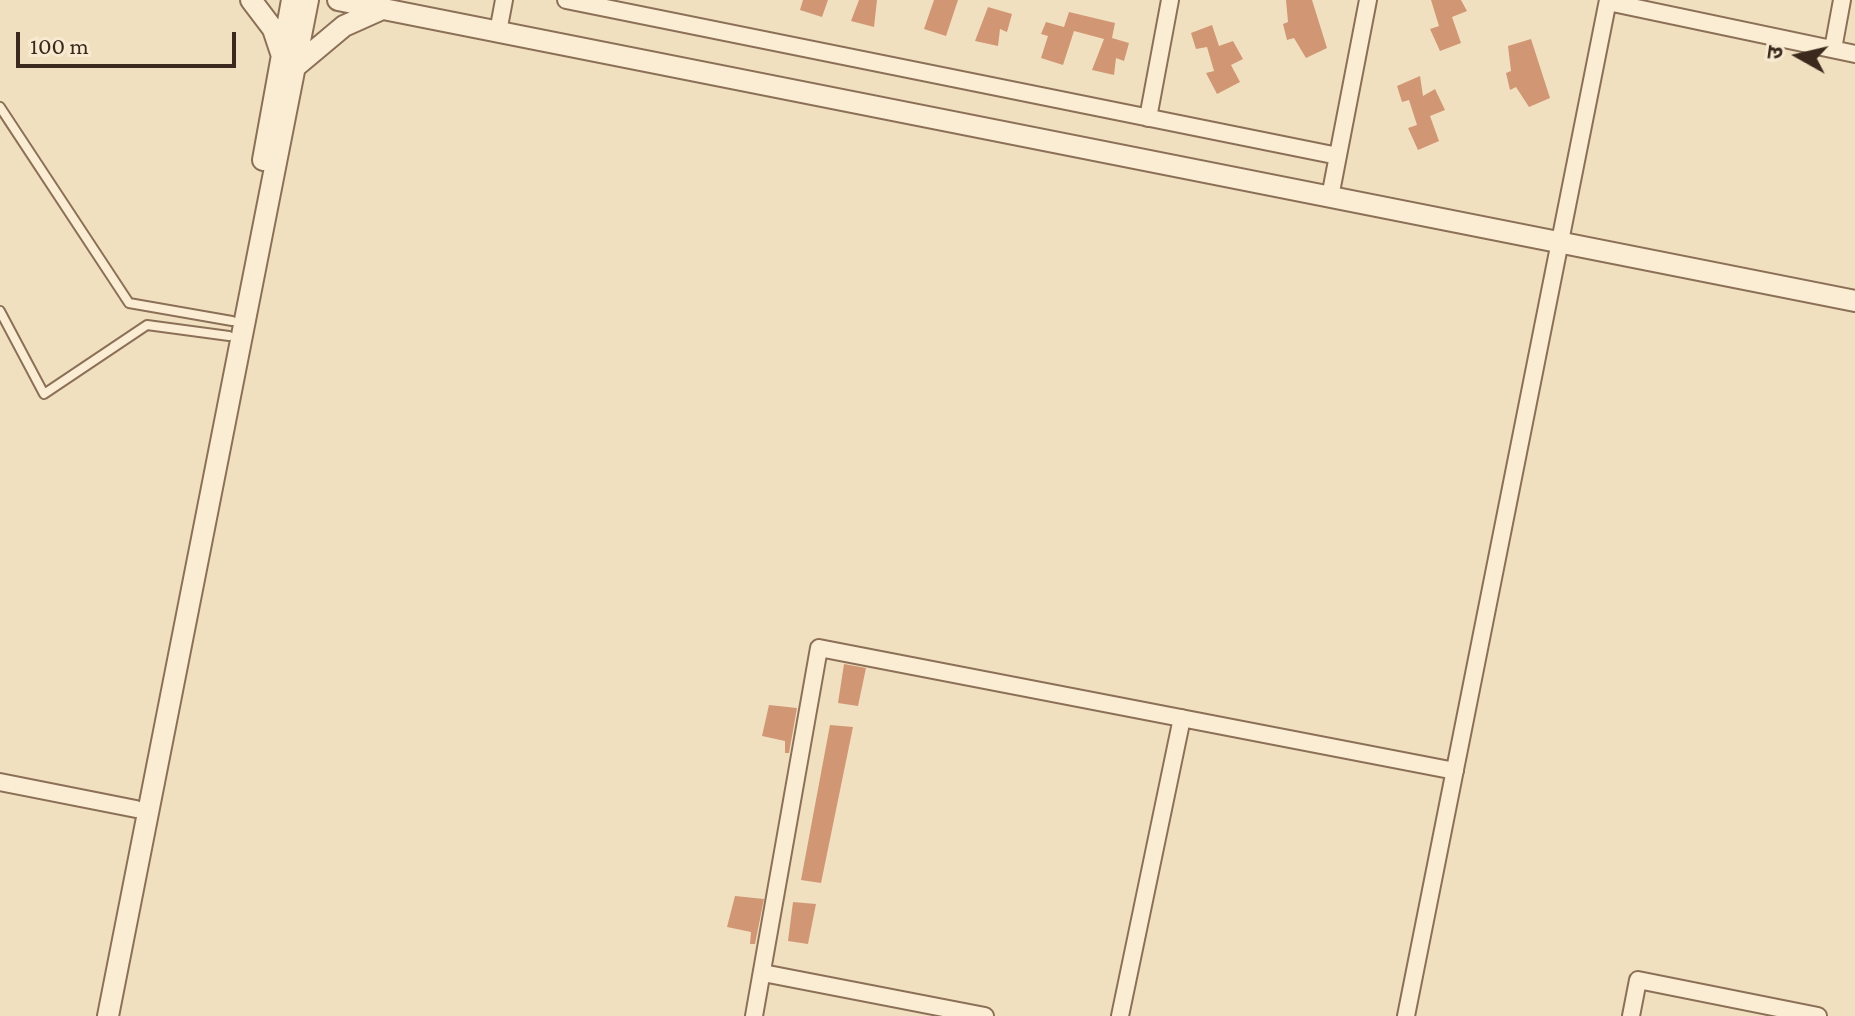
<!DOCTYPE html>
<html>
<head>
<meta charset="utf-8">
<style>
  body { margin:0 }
  #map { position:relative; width:1855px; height:1016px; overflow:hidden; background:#f1e0c0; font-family:"Crimson Pro","Noto Sans Devanagari",serif }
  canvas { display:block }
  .north { position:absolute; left:1759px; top:16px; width:80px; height:80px; -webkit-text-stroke:6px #f7ead0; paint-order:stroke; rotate:278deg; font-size:22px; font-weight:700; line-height:32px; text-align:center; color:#3a291c }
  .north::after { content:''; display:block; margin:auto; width:28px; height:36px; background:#3a291c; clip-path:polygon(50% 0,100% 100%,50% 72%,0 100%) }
  .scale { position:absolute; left:16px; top:32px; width:220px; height:36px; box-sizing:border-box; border:4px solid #3a291c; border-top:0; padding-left:10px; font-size:24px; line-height:28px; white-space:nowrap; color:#3a291c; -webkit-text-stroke:6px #f7ead0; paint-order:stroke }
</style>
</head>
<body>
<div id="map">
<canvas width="1855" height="1016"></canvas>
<div class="north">उ</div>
<div class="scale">100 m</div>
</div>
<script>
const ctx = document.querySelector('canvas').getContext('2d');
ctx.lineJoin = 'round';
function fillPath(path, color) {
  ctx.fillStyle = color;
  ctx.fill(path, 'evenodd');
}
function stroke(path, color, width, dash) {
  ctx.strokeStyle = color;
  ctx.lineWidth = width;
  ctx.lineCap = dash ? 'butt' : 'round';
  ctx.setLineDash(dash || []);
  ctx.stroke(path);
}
fillPath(new Path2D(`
  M803,0h25l-6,17 -22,-7z
  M859,0h18l-3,27 -23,-6z
  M934,0h24l-12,36 -22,-7z
  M1286,0h26l15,48 -21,10 -12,-20 -7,2 -4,-16 5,-2z
  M1431,0h30l6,11 -15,6 9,26 -21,8 -10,-22 9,-3z
  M988,7l24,7 -5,18 -7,-3 -2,17 -23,-5z
  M1069,12l46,11 -3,15 17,5 -5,18 -8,-3 -2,17 -22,-5 12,-31 -30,-8 -11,34 -22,-7 7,-22 -7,-2 5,-12 18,5z
  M1212,25l7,21 14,-5 10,18 -12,6 9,17 -23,12 -11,-21 8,-2 -7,-24 -11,2 -5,-16z
  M1531,39l19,59 -21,9 -13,-20 -6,3 -4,-17 5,-2 -3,-25z
  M1420,76l3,20 12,-7 10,21 -15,6 9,25 -21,9 -10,-22 9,-3 -8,-25 -7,2 -5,-16z
  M844,664l22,4 -8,38 -20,-3z
  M769,705l28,3 -8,45h-4v-12l-23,-5z
  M830,725l23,2 -32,156 -20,-3z
  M735,896l29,3 -9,45h-5l1,-12 -24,-5z
  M793,902l23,2 -8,40 -20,-3z`), '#d19674');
const service = new Path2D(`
  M0,107l129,196 103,18
  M0,311l44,83 103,-69 82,11`);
const minor = new Path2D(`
  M566,0l772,156
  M1608,2l247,52
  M498,32l6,-32
  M1833,49l9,-49
  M1148,118l22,-118
  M1330,197l38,-197
  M0,782l136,27
  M763,973l222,43
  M754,1016l65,-368 636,123
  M1120,1016l62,-298
  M1406,1016l202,-1016
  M1631,1016l7,-36 180,36`);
const tertiary = new Path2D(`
  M251,0l22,29 8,24
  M338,0l1517,301
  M295,67l49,-41 38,-17
  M263,160l29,-160
  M108,1016l200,-1016`);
stroke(service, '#8b7057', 12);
stroke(minor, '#8b7057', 20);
stroke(tertiary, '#8b7057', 24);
stroke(service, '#fbedd4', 8);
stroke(minor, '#fbedd4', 16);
stroke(tertiary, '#fbedd4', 20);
</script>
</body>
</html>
